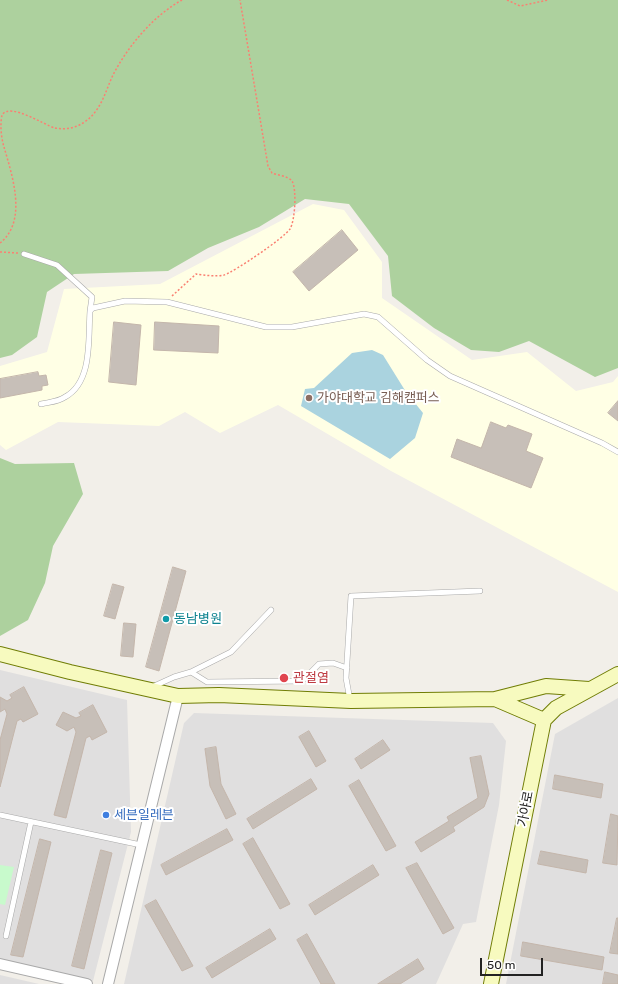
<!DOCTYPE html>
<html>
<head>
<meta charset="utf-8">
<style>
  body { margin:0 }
  #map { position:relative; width:618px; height:984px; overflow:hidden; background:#f2efe9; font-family:Rubik,sans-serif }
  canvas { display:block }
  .scale { position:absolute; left:480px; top:958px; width:63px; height:18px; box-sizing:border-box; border:2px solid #222; border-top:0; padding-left:5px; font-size:12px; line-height:14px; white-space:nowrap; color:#222; -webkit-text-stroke:3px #fff; paint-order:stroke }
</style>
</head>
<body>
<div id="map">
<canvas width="618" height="984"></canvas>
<div class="scale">50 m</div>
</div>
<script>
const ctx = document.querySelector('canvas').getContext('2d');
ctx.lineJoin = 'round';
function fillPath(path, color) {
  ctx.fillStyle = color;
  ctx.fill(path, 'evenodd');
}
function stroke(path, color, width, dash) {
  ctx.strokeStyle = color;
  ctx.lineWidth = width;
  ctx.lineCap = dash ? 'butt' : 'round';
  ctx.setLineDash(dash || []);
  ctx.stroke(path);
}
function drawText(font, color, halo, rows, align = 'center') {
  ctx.font = font + ' Rubik,"Noto Sans KR",sans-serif';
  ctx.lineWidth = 4;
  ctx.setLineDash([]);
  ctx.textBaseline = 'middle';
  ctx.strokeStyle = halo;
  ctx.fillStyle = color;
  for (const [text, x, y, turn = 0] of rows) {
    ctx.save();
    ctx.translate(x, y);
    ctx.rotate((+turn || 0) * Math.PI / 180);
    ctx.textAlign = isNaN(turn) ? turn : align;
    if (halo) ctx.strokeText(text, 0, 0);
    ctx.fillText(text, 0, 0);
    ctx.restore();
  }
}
fillPath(new Path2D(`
  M0,670l127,30 4,132 -38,149 -93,-21z
  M618,698v286h-112l49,-250z
  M194,713l299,10 13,18 -7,64 -23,117 -13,2 -27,60h-312l60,-261z
  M0,975l39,9h-39z`), '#e0dfdf');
fillPath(new Path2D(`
  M313,204l31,6 38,52v36l90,62 55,-8 49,39 37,-9 5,-6v216l-227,-121 -113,-66 -58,28 -35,-21 -26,14 -101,-4 -52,28 -6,-5v-79l47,-14 17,-63 96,-5z`), '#ffffe5');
fillPath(new Path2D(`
  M0,0h618v368l-23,9 -66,-36 -30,11 -28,-2 -37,-22 -42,-32 -4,-40 -39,-52 -44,-5 -46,28 -51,21 -40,23 -94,3 -27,18 -10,45 -25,18 -12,3z
  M0,458l15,6 59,-1 9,31 -30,52 -8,37 -17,37 -28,16z`), '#add19e');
fillPath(new Path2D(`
  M0,865l14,2 -9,38 -5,-1z`), '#c8facc');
fillPath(new Path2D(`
  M372,350l11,5 23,37 17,21 -8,25 -25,21 -89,-53 4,-17 9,-1 38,-35z`), '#aad3df');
const building = new Path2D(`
  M342,230l16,20 -49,41 -16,-19z
  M114,322l27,3 -5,60 -27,-3z
  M155,322l64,4 -1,27 -64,-3z
  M38,372l1,4 7,-1 2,10 -6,1v4l-42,8v-19z
  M618,401v20l-10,-8z
  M491,422l15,6 2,-3 24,9 -6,17 17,7 -12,30 -80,-31 6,-18 24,9z
  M173,567l13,4 -27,100 -13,-4z
  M113,584l11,3 -9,32 -11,-3z
  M124,623l12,1 -3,33 -12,-1z
  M24,687l14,27 -15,8 -2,-3 -4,2 -17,66v-47l7,-26 -2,-5 -5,3v-15l7,4 5,-3 -2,-3z
  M93,705l14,27 -15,8 -2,-4 -4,2 -20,80 -12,-3 22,-83 -2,-5 -7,4 -11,-6 7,-13 13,6 5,-2 -2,-3z
  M309,731l17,30 -10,6 -17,-30z
  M383,740l7,10 -29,19 -6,-10z
  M216,747l5,37 15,30 -10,5 -16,-33 -5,-37z
  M481,756l8,38 -5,13 -31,20 2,4 -34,21 -6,-10 34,-21 -2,-4 31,-19 -8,-40z
  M555,775l48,9 -2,14 -48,-9z
  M311,779l6,10 -64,40 -6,-10z
  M359,780l37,66 -10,5 -37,-65z
  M611,814l7,2 -1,49 -14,-2z
  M227,829l6,11 -67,35 -5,-10z
  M253,838l37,66 -10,5 -37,-65z
  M40,839l11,3 -28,115 -12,-2z
  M101,850l11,3 -28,116 -12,-3z
  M541,851l47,9 -2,13 -48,-9z
  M417,863l37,65 -11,6 -37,-66z
  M373,865l6,10 -64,40 -6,-10z
  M156,900l37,66 -11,5 -37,-65z
  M617,918h1v36l-8,-1z
  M270,929l6,10 -64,39 -6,-10z
  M307,934l28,50h-14l-24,-44z
  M523,942l81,15 -2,13 -81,-14z
  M418,959l6,10 -24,15h-22z
  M605,972l13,3v9h-15z`);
fillPath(building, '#c7bfb8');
stroke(building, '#c4b6ab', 1);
const lane = new Path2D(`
  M24,254l33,11 35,32 -2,14
  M41,404c8,-2 17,-2 24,-7 28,-15 23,-59 25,-86l3,-3 32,-7 42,1 99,25h26l72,-13 14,3 49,43 23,16 152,67 16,9
  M191,672l40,-20 40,-42
  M152,687l22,-10 17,-5 16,10 95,-1 17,-17 14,-1 14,5
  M350,700l-4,-22 5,-82 129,-5
  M0,815l141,30
  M6,936l25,-114`);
const street = new Path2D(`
  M0,964l87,20
  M108,984l70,-288`);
const secondary = new Path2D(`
  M0,654l70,18 108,24 41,-1 132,6 144,-2 49,21
  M495,699l51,-13 43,3
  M491,984l53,-264 12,-12 62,-34`);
stroke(lane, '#a9a9a9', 6);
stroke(street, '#a9a9a9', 12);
stroke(secondary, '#707d05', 16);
stroke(new Path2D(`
  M507,0l13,6 28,-6
  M0,243c28,-22 12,-68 4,-96 -3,-10 -4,-23 -2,-32 8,-13 42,10 53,13 10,2 20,0 28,-5 18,-11 22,-31 30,-48 15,-29 40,-59 69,-75
  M0,252l18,1
  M172,296l24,-22c8,1 20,3 28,1 10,-3 60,-37 66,-46 5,-8 7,-40 2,-48 -4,-5 -15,-6 -20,-8l-4,-7 -28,-166`), '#fa8072', 1.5, [2, 2]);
stroke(lane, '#fff', 5);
stroke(street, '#fff', 10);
stroke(secondary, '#f7fabf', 14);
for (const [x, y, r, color] of [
  [309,398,4,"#8d6e63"],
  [166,619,4,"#0f9aa8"],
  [284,678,5,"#e0444e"],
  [106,815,4,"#3f7fe0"]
]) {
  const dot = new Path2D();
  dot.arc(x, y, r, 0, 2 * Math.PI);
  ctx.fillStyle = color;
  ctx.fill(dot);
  stroke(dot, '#fff', 1.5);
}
drawText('13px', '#785e54', '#fff', [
  ["가야대학교 김해캠퍼스",317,398]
], 'left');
drawText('13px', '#0d838f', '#fff', [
  ["동남병원",174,619]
], 'left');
drawText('13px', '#be3a42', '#fff', [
  ["관절염",293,678]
], 'left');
drawText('13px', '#222', '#fff', [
  ["가야로",526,809,-79]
]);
drawText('13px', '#366cbe', '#fff', [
  ["세븐일레븐",114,815]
], 'left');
</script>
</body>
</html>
